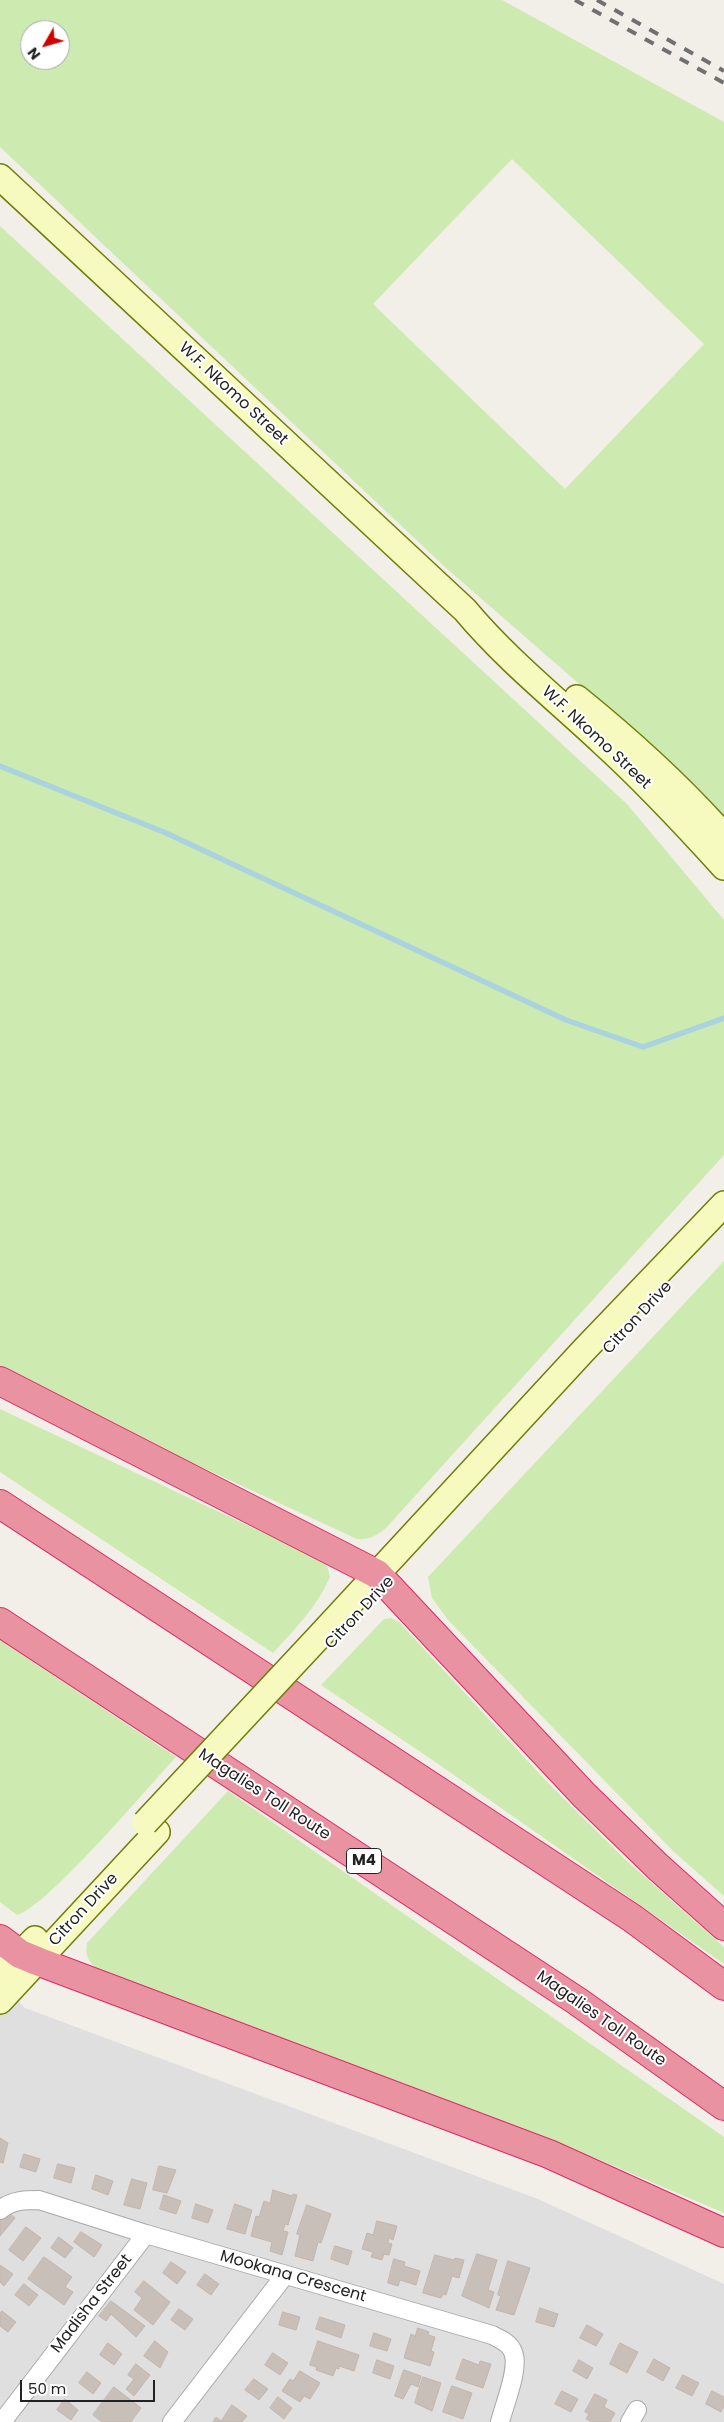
<!DOCTYPE html>
<html>
<head>
<meta charset="utf-8">
<style>
  body { margin:0 }
  #map { position:relative; width:724px; height:2422px; overflow:hidden; background:#f2efe9; font-family:Poppins,sans-serif }
  canvas { display:block }
  .north { position:absolute; left:20px; top:20px; width:50px; height:50px; box-sizing:border-box; background:#fff; border:1px solid #a7a7a7; border-radius:50%; rotate:232deg; font-size:14px; font-weight:700; line-height:20px; text-align:center; color:#222 }
  .north::after { content:''; display:block; margin:auto; width:18px; height:22px; background:#d40000; clip-path:polygon(50% 0,100% 100%,50% 72%,0 100%) }
  .scale { position:absolute; left:20px; top:2380px; width:135px; height:22px; box-sizing:border-box; border:2px solid #222; border-top:0; padding-left:6px; font-size:15px; line-height:18px; white-space:nowrap; color:#222; -webkit-text-stroke:4px #fff; paint-order:stroke }
</style>
</head>
<body>
<div id="map">
<canvas width="724" height="2422"></canvas>
<div class="north">N</div>
<div class="scale">50 m</div>
</div>
<script>
const ctx = document.querySelector('canvas').getContext('2d');
ctx.lineJoin = 'round';
function fillPath(path, color) {
  ctx.fillStyle = color;
  ctx.fill(path, 'evenodd');
}
function stroke(path, color, width, dash) {
  ctx.strokeStyle = color;
  ctx.lineWidth = width;
  ctx.lineCap = dash ? 'butt' : 'round';
  ctx.setLineDash(dash || []);
  ctx.stroke(path);
}
function drawText(font, color, halo, rows, align = 'center') {
  ctx.font = font + ' Poppins,sans-serif';
  ctx.lineWidth = 4;
  ctx.setLineDash([]);
  ctx.textBaseline = 'middle';
  ctx.strokeStyle = halo;
  ctx.fillStyle = color;
  for (const [text, x, y, turn = 0] of rows) {
    ctx.save();
    ctx.translate(x, y);
    ctx.rotate((+turn || 0) * Math.PI / 180);
    ctx.textAlign = isNaN(turn) ? turn : align;
    if (halo) ctx.strokeText(text, 0, 0);
    ctx.fillText(text, 0, 0);
    ctx.restore();
  }
}
fillPath(new Path2D(`
  M0,1982l25,26 513,191 186,85v138h-724z`), '#e0dfdf');
fillPath(new Path2D(`
  M0,0h502l222,122v693l-29,-30 -250,-218 -445,-420zM30,30h30v30h-30zM512,159l192,185 -139,145 -192,-185z
  M0,226l627,578 97,116v235l-338,373c-10,8 -17,12 -29,11l-357,-165z
  M724,1261v635l-50,-44 -226,-232 -16,-22 -4,-21z
  M0,1409l315,148 12,9 3,11c-13,30 -35,52 -57,76l-273,-181z
  M391,1618l8,4 153,165 76,75 96,85v17l-293,-205 -110,-74 63,-66z
  M0,1640l176,117c-27,29 -129,150 -159,158l-17,-13z
  M228,1791l496,346v76l-129,-55 -496,-188c-11,-8 -14,-14 -12,-27z`), '#cdebb0');
stroke(new Path2D(`
  M0,766l166,67 400,187 77,27 81,-29`), '#aad3df', 5.5);
const building = new Path2D(`
  M0,2138l8,5 -5,20 -3,-1z
  M24,2154l16,5 -4,13 -16,-5z
  M58,2164l17,4 -4,15 -17,-5z
  M159,2166l17,4 -9,23 -14,-3z
  M96,2175l17,6 -5,14 -16,-6z
  M132,2179l15,4 -7,26 -16,-4z
  M273,2190l19,6 1,-2 4,1 -9,30 -3,-1 -2,7 5,1 -6,23 -12,-4 2,-9 -21,-6 5,-20 3,1 5,-16 6,2z
  M164,2195l17,6 -5,13 -16,-5z
  M196,2204l17,6 -5,13 -16,-5z
  M235,2204l17,6 -7,24 -18,-5z
  M307,2205l24,9 -10,29 -3,-1 -5,19 -18,-5 5,-21 -3,-1z
  M7,2211l8,7 -15,18v-17z
  M377,2221l20,5 -4,14 -4,-2 -1,5 4,1 -3,11 -5,-1 -2,6 -11,-3 2,-5 -11,-3 5,-16 6,2z
  M26,2227l15,11 -18,23 -14,-11z
  M81,2232l21,13 -8,12 -20,-15z
  M59,2237l14,11 -8,10 -14,-10z
  M335,2246l17,5 -4,14 -17,-6z
  M477,2254l20,6 -9,30 6,2 -5,16 -27,-12z
  M435,2255l19,5 1,-2 9,2 -5,18 -7,-2 -6,19 -3,-1 -2,4 -18,-5z
  M44,2257l28,20 -7,10 8,5 -9,13 -36,-26z
  M394,2259l11,3 -1,4 16,5 -4,14 -16,-5 -2,6 -10,-3z
  M508,2261l22,7 -16,47 -18,-5 5,-14 -3,-1z
  M171,2262l15,10 -9,12 -14,-11z
  M0,2265l13,9 -9,12 -4,-4z
  M205,2274l14,10 -8,11 -14,-10z
  M144,2281l26,21 -17,23 -19,-15 8,-12 -7,-6z
  M24,2284l14,11 -9,11 -14,-11z
  M111,2301l34,25 -9,11 -25,-23 -5,7 -7,-5z
  M540,2308l18,6 -4,13 -18,-5z
  M179,2309l14,10 -8,11 -14,-10z
  M2,2311l14,11 -8,10 -8,-6v-12z
  M283,2312l17,5 -4,13 -17,-5z
  M320,2317l25,8 -4,13 -25,-9z
  M587,2325l16,9 -7,12 -16,-8z
  M418,2328l11,4 -1,3 7,2 -4,14 3,1 -4,14 -26,-8 7,-24 4,2z
  M374,2333l17,6 -4,12 -17,-5z
  M155,2341l13,11 -8,16 -16,-12z
  M318,2341l41,14 -5,16 -15,-5v3l-3,-1 -3,8 -17,-6 1,-3 -7,-2z
  M108,2343l14,11 -8,11 -14,-10z
  M620,2343l18,9 -11,21 -17,-9z
  M273,2353l15,10 -8,12 -15,-10z
  M463,2359l16,6 1,-4 11,3 -8,24 -27,-9z
  M654,2359l16,9 -7,13 -16,-9z
  M377,2360l17,6 -4,13 -17,-6z
  M579,2360l14,8 -6,11 -14,-8z
  M136,2364l14,11 -16,21 -8,-7 8,-10 -6,-4z
  M404,2370l17,6 -3,11 -7,-3 -8,15 -8,-3z
  M300,2371l20,12 -10,16 -6,-3 -4,6 -18,-11 8,-12 3,2z
  M87,2372l14,11 -8,11 -14,-11z
  M683,2375l16,8 -7,13 -16,-8z
  M423,2377l18,6 -9,28 -17,-8z
  M254,2379l14,10 -9,11 -14,-10z
  M452,2386l20,7 -9,26 -20,-7z
  M114,2387l27,21 -10,14h-29l-9,-7z
  M562,2391l16,8 -7,13 -16,-8z
  M712,2391l12,6v9l-3,6 -15,-8z
  M595,2394l12,6 -3,7 11,6 -5,9h-17l-7,-3 3,-5 -4,-2z
  M278,2397l14,11 -8,11 -14,-11z
  M65,2399l13,11 -7,10 -14,-10z
  M232,2405l15,11 -5,6h-29l3,-5 5,4z`);
fillPath(building, '#c7bfb8');
stroke(building, '#c4b6ab', 1);
const street = new Path2D(`
  M0,2210c12,-10 25,-10 39,-10l107,34 346,101c8,4 18,8 21,17 7,16 -9,53 -13,70
  M2,2422l144,-188
  M172,2422l113,-147
  M630,2422l7,-12`);
const secondary = new Path2D(`
  M0,177l465,433c41,49 91,89 137,132 43,39 83,82 122,125
  M577,698c53,43 102,87 147,138
  M328,1627l256,-277 140,-146
  M0,1975l35,-36
  M0,2001l157,-169`);
const highway = new Path2D(`
  M0,1381l377,193 207,221 74,72 66,59
  M0,1504l632,414 92,68
  M0,1622l577,379 147,105
  M0,1939l20,15 17,7 512,193 175,79`);
stroke(street, '#a9a9a9', 20);
stroke(secondary, '#707d05', 28);
stroke(highway, '#dc2a67', 30);
stroke(street, '#fff', 18);
stroke(secondary, '#f7fabf', 25);
stroke(highway, '#e892a2', 28);
stroke(new Path2D(`
  M575,0l149,83
  M597,0l127,71`), '#707070', 4, [10, 10]);
const secondaryBridge = new Path2D(`
  M145,1823l183,-196`);
stroke(secondaryBridge, '#707d05', 28, []);
stroke(secondaryBridge, '#f7fabf', 25);
for (const [x, y, w] of [
  [364,1861,35]
]) {
  const box = new Path2D();
  box.roundRect(x - w / 2, y - 12.5, w, 25, 4);
  ctx.fillStyle = '#fff';
  ctx.fill(box);
  stroke(box, '#222', 1);
}
drawText('bold 15px', '#222', null, [
  ["M4",364,1861]
]);
drawText('16px', '#222', '#fff', [
  ["W.F. Nkomo Street",233,394,43],
  ["W.F. Nkomo Street",596,738,43],
  ["Citron Drive",638,1318,-47],
  ["Citron Drive",360,1613,-47],
  ["Magalies Toll Route",264,1795,33],
  ["Citron Drive",84,1910,-47],
  ["Magalies Toll Route",601,2019,35],
  ["Mookana Crescent",293,2277,16],
  ["Madisha Street",92,2304,-52]
]);
</script>
</body>
</html>
